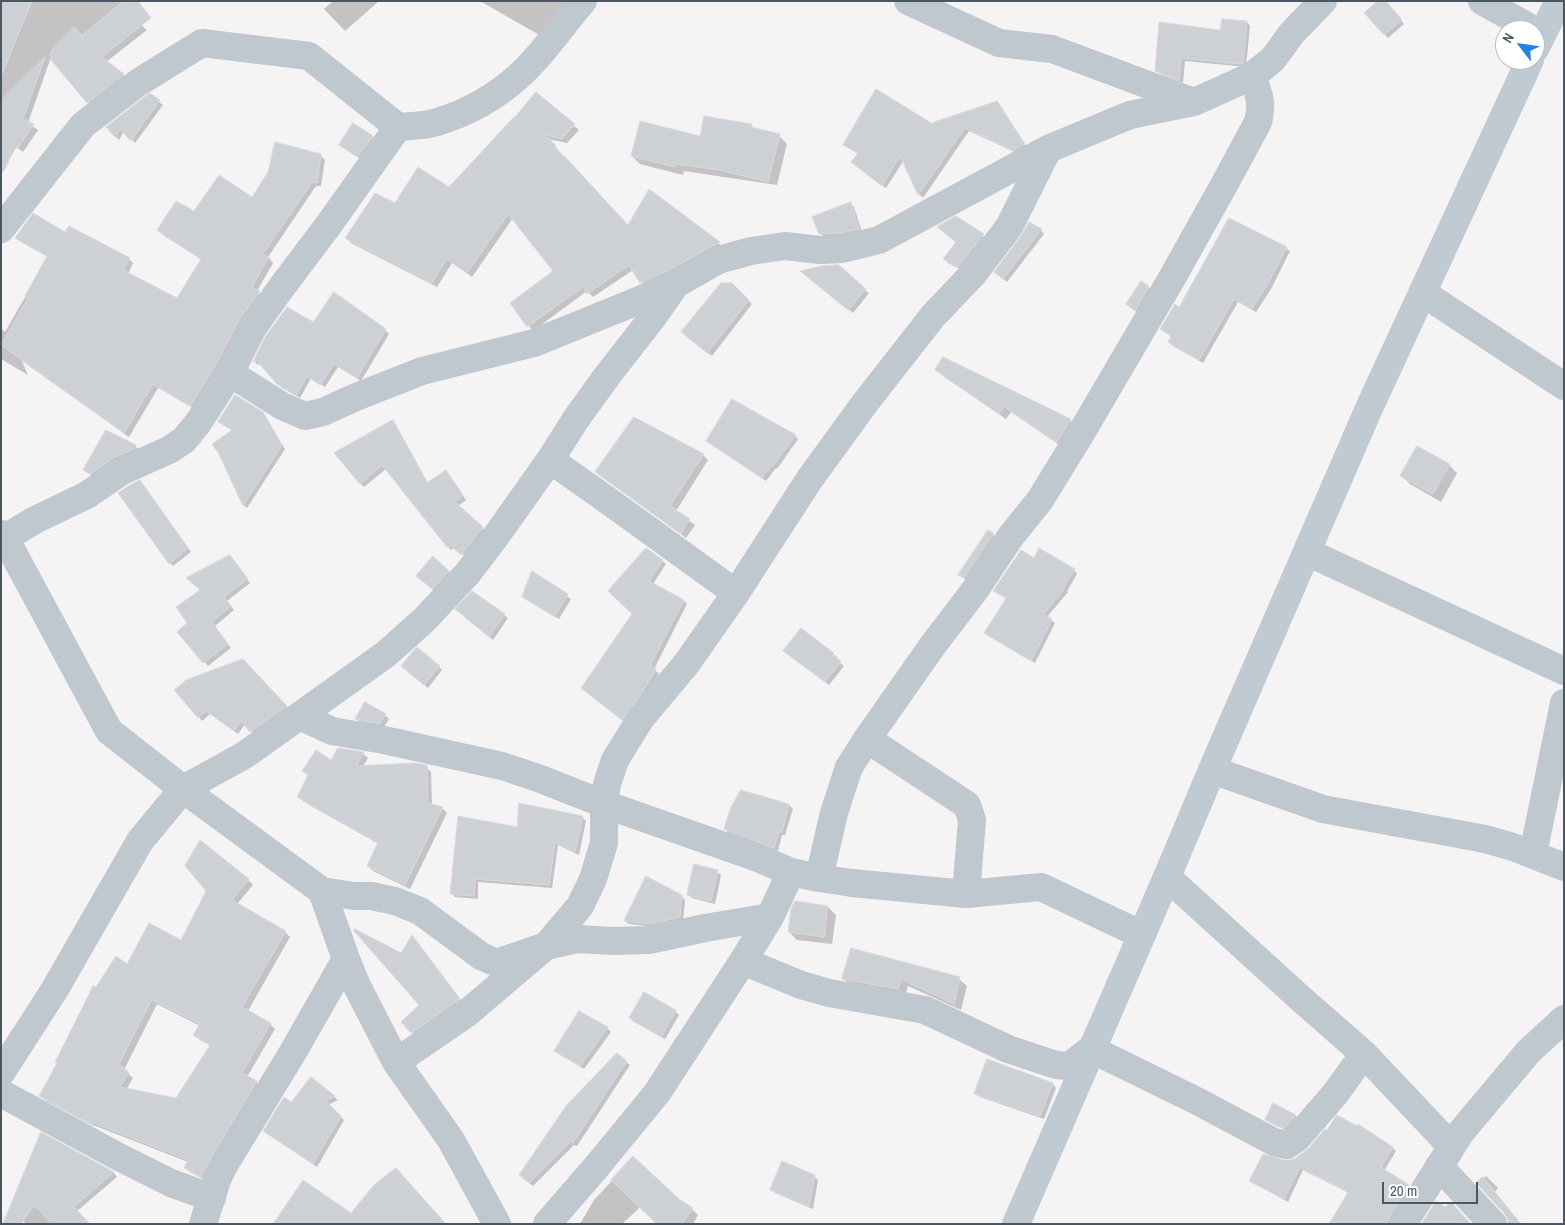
<!DOCTYPE html>
<html>
<head>
<meta charset="utf-8">
<style>
  body { margin:0 }
  #map { position:relative; width:1565px; height:1225px; overflow:hidden; background:#f5f3f3; font-family:"Archivo Narrow",sans-serif }
  canvas { display:block }
  .frame { position:absolute; inset:0; border:2px solid #4b5760; pointer-events:none }
  .north { position:absolute; left:1495px; top:20px; width:50px; height:50px; box-sizing:border-box; background:#fff; border:1px solid #b7bcbf; border-radius:50%; rotate:300deg; font-size:14px; font-weight:700; line-height:20px; text-align:center; color:#4b5760 }
  .north::after { content:''; display:block; margin:auto; width:18px; height:22px; background:#2483de; clip-path:polygon(50% 0,100% 100%,50% 72%,0 100%) }
  .scale { position:absolute; left:1382px; top:1182px; width:96px; height:22px; box-sizing:border-box; border:2px solid #4b5760; border-top:0; padding-left:6px; font-size:15px; line-height:18px; white-space:nowrap; color:#4b5760; -webkit-text-stroke:4px #fff; paint-order:stroke }
</style>
</head>
<body>
<div id="map">
<canvas width="1565" height="1225"></canvas>
<div class="frame"></div>
<div class="north">N</div>
<div class="scale">20 m</div>
</div>
<script>
const ctx = document.querySelector('canvas').getContext('2d');
ctx.lineJoin = 'round';
function fillPath(path, color) {
  ctx.fillStyle = color;
  ctx.fill(path, 'evenodd');
}
function stroke(path, color, width, dash) {
  ctx.strokeStyle = color;
  ctx.lineWidth = width;
  ctx.lineCap = dash ? 'butt' : 'round';
  ctx.setLineDash(dash || []);
  ctx.stroke(path);
}
fillPath(new Path2D(`
  M17,1h121l-5,17 14,12 -41,32 22,17 -36,27 -41,-49 -23,66 10,7 -15,22 -7,-5 -15,28v-115z
  M333,1h46l-34,30 -21,-22z
  M480,1h89l-28,35z
  M1385,1l19,23 -16,14 -18,-20z
  M1247,22l3,4 -4,41 -61,-6 -2,22 -23,-9 -4,-4 66,-39z
  M536,94l43,36 -12,13 -19,-4 12,13 -1,1 69,74 21,-36 74,56 -77,39 -13,-16 -40,27 -6,-6 -54,40 -22,-28 44,-31 -42,-54 -41,59 -20,-14 -15,24 -86,-44 -4,-5 48,-33 54,-16z
  M150,95l13,10 -28,38 -11,-12 -5,9 -11,-13z
  M997,103l30,45 -10,5 -48,-22 -46,67 -4,-4 -15,-34 -18,28 -30,-23 2,-11 -14,-9 90,-19z
  M751,125l5,5 23,6 8,8 -10,41 -93,-14 -1,4 -43,-11 -8,-8z
  M372,136l4,4 -14,20 -22,-15z
  M320,155l5,5 -4,26h-5l-48,71 5,6 -16,28 6,6 -68,112 -37,-21 -29,49 -107,-76 6,14 -27,-16v-31l4,4 43,-75 -27,-15 -4,-5 48,-4 64,26 4,4 -5,11 49,25 25,-39 -39,-25 -4,-5 36,-17 57,-14z
  M850,204l4,3 8,25 -18,5h-20l-4,-4z
  M956,218l31,21 -25,31 -14,-7 -3,-4 12,-17z
  M1041,230l3,4 -37,48 -8,-6z
  M1286,248l4,3 -19,38 -15,23 -18,-10 -35,61 -30,-17 -4,-4 3,-5 -6,-5z
  M805,274l60,16 4,3 -16,20z
  M731,284l21,20 -40,52 -25,-20z
  M1148,287l4,4 -13,23 -12,-10z
  M385,330l4,4 -28,47 -23,-14 -13,20 -14,-9 -11,20 -18,-10 -21,-25 -3,2 -3,-3 12,-24z
  M943,358l127,62 7,7 -13,21 -53,-36 -5,7 -63,-43 -6,-6z
  M262,413l4,5 19,31 -38,59 -3,-3 -11,-74 -14,-10z
  M393,422l3,3 32,58 21,-8 17,25 -8,6 28,26 -20,25 -11,-10 -4,3 -3,-4 -62,-77 -22,18 -4,-4z
  M795,436l3,3 -21,30 -1,-1 -10,13 -54,-37z
  M135,446l4,4 -45,27 -10,-7z
  M703,455l5,5 -32,51 19,14 -9,13 -89,-66z
  M1449,465l8,8 -16,29 -31,-18 -8,-8z
  M143,485l48,67 -18,14 -3,-3z
  M988,531l9,7 -29,43 -5,-3 -4,-3z
  M647,549l19,15 -13,20 31,17 3,3 -33,65 5,5 -14,23 -19,25 -39,-30 47,-78z
  M433,558l19,17 -16,17 -15,-13z
  M233,560l17,23 -23,18 7,9 -20,17 17,21 -23,18 -29,-34 10,-9 13,-32z
  M1034,560l40,10 3,4 -10,17 1,1 -21,25 8,6 -20,40 -46,-27 -4,-3 23,-34 -10,-5 -3,-3z
  M532,573l39,26 -12,20 -31,-19 -4,-3z
  M461,613l43,2 4,3 -15,22z
  M788,654h45l4,3 -2,2 9,7 -15,19z
  M243,660l47,50 -35,25 -10,-11 -7,10 -28,-20 -8,7 -3,-4z
  M439,667l3,3 -14,18 -22,-18z
  M385,715l4,4 -5,8 -24,-5 -4,-3z
  M339,749l24,5 5,4 -5,8 63,1 5,5 1,33 10,3 5,5 -37,76 -37,-18 -5,-5 11,-22 -75,-42 -6,-5 34,-35z
  M741,791l48,14 4,4 -8,26h-3l-4,16 -49,-18 -4,-4z
  M582,817l4,4 -7,34 -21,-10 -6,43 -74,-6v17l-23,-2 -4,-4 67,-65z
  M717,872l4,3 -6,29 -23,-6 -4,-4z
  M248,880l5,5 -16,19 48,28 5,5 -42,74 22,13 5,5 -28,48 9,5 5,5 -54,94 -17,-9 -5,-4 3,-6 -95,-37 2,2 -49,-26 -5,-5 55,-107 31,-24 55,-23zM157,1004l43,22 -5,9 5,5 11,6 -34,54 -51,-10 7,-12 -9,-8z
  M681,896l4,4 -2,21 -28,6 -26,-3 -4,-3z
  M828,907l8,8 -4,29 -35,-4 -8,-8z
  M415,940l48,63 -47,32 -13,-13 17,-17 -19,-50z
  M844,979h115l8,7 -6,24 -53,-24 -3,10 -54,-10z
  M675,1011l4,4 -14,24 -31,-17 -4,-4z
  M579,1012l28,16 4,4 -27,37 -25,-15 -3,-3z
  M988,1060l65,24 3,4 -12,31 -64,-22 -4,-4z
  M626,1062l4,3 -53,81 -3,-1 -41,41 -9,-7z
  M311,1079l27,21 -10,5 16,15 -27,47 -52,-36 26,-27z
  M1274,1105l22,11 3,3 -11,12 -18,-8 -3,-4z
  M42,1134l72,39 3,4 -40,34 -1,13h-49l-13,-10z
  M1392,1148l4,3 -12,20 28,18 -20,35h-61l18,-31 -46,-23 -15,32 -33,-18 -4,-4 33,-18z
  M634,1157l29,29 -41,38h-42l14,-24z
  M814,1176l4,4 -5,29 -38,-16 -4,-3z
  M1486,1176l12,12 -3,4 -17,-9z
  M670,1195l22,14 6,6 -5,9h-40z`), '#0003');
const building = new Path2D(`
  M1,1h31l-30,73h-1z
  M124,1h14l13,17 -49,39 22,17 -37,29 -36,-43v-9l23,-24 8,8z
  M1378,1h8l16,19 -18,15 -20,-22z
  M1222,19l25,2 -4,42 -3,1 -59,-6 -2,22 -24,-9 4,-49 61,8z
  M45,57l-22,62 11,5 -16,24 -4,-3 -9,25h-4v-69z
  M876,89l57,35 1,-2 63,-21 28,43 -12,6 -48,-22 -47,67 -18,-39 -18,30 -31,-24 7,-9 -15,-8z
  M536,92l39,32 -13,15 -16,-4 10,11 -1,2 13,12 60,65 21,-36 71,53 -51,28 -29,13 -11,-18 -42,29 -4,-7 -56,40 -17,-24 43,-32 -45,-57 -41,59 -20,-14 -15,24 -87,-45 30,-45 20,10 23,-36 31,20 64,-69h1z
  M150,93l10,7 -29,41 -11,-12 -5,8 -9,-10z
  M704,116l48,8 -1,3 29,7 -12,48 -48,-12 -44,-6 -1,3 -44,-11 9,-35 60,15z
  M353,123l20,13 -16,21 -18,-12z
  M275,142l46,12 -4,29 -5,-1 -49,72 6,3 -17,30 8,4 -21,29 -23,45 -26,41 -37,-22 -29,49 -123,-88 27,-47 -3,-2 22,-40 -32,-18 18,-25 32,19 4,-6 61,32 -7,12 54,28 24,-39 -44,-29 19,-29 18,10 25,-36 33,22 16,-25z
  M851,202l8,27 -19,4 -21,1 -7,-17z
  M956,216l28,18 -26,33 -15,-8 13,-17 -19,-15z
  M1229,218l58,29 -20,38 -15,24 -18,-10 -35,61 -31,-18 3,-6 -11,-7 15,-25 4,3z
  M1029,222l13,7 -39,50 -9,-7 27,-36z
  M839,265l27,24 -18,21 -48,-39 22,-5z
  M1141,281l8,5 -14,25 -9,-7z
  M721,283h11l17,17 -42,53 -26,-21z
  M334,292l52,37 -29,49 -23,-14 -14,21 -13,-9 -11,19 -19,-11 -21,-24 -3,2 12,-25 22,-30 26,15z
  M943,357l128,62 -14,23 -53,-36 -5,8 -64,-44z
  M235,395l28,17 19,33 -39,61 -24,-52 -7,-10 20,-14 -14,-8z
  M732,399l64,36 -23,31 -1,-1 -10,13 -56,-37z
  M634,417l70,37 -34,52 20,13 -9,15 -86,-62z
  M393,420l34,63 19,-13 17,25 -8,7 28,25 -22,28 -11,-10 -3,2 -65,-82 -22,19 -26,-31z
  M106,430l30,15 -2,4 -21,9 -23,16 -7,-4z
  M1417,446l33,18 -17,30 -33,-18z
  M140,480l48,68 -19,16 -51,-71 12,-8z
  M988,530l6,3 -30,45 -6,-3z
  M646,548l17,12 -14,21 35,19 -34,66 6,3 -14,24 -20,27 -41,-32 51,-74 -24,-23z
  M1039,548l36,21 -11,17 1,2 -21,26 8,5 -21,42 -47,-28 23,-36 -14,-6 28,-41 13,8z
  M230,555l18,24 -24,18 7,9 -19,16 16,22 -25,19 -26,-31 10,-9 -11,-16 24,-17 -14,-12z
  M433,556l16,15 -17,18 -16,-13z
  M532,571l36,23 -13,23 -33,-20z
  M472,591l33,23 -16,23 -34,-28z
  M801,628l33,25 -2,2 9,6 -16,21 -42,-31z
  M417,647l23,19 -16,19 -23,-19z
  M243,659l44,47 -37,26 -9,-11 -7,10 -28,-20 -8,7 -24,-28 12,-10z
  M365,702l21,12 -6,10 -25,-5z
  M338,748l26,4 -8,14 59,-3 12,2 1,38 15,4 -38,78 -38,-19 11,-24 -81,-45 11,-22 -6,-4 14,-21 15,10z
  M741,790l48,14 -7,28h-3l-5,16 -50,-19 6,-20z
  M519,803l64,13 -8,36 -20,-10 -6,43 -74,-6 -1,17 -24,-2 8,-78 59,11z
  M200,840l49,39 -17,21 54,31 -44,76 29,16 -29,50 15,8 -47,78 -9,18 -17,-9 4,-8 -97,-38 2,3 -54,-29 18,-33 -2,-1 38,-76 3,1 20,-31 11,8 22,-41 32,17 25,-49 -21,-25zM152,1000l48,24 -7,11 17,10 -34,53 -56,-11 9,-15 -10,-7z
  M694,864l24,6 -7,31 -24,-6z
  M646,876l36,19 -2,22 -29,7 -27,-3z
  M795,901l33,5 -4,31 -36,-5 3,-23z
  M355,929l46,24 11,-18 48,64 -49,34 -10,-11 18,-17 -65,-74z
  M851,948l109,29 -6,27 -53,-25 -3,10 -56,-10z
  M644,992l32,18 -15,27 -32,-19z
  M579,1011l29,16 -28,39 -26,-15z
  M617,1053l10,8 -54,82 -3,-1 -41,41 -10,-8 47,-69z
  M987,1059l66,24 -13,33 -66,-22z
  M311,1077l24,19 -9,5 15,15 -28,48 -50,-33 21,-34 7,5z
  M1273,1103l23,12 -12,13 -19,-8z
  M1337,1115l20,11 1,-2 35,23 -12,20 28,18 -19,31 -3,8h-58l19,-32 -48,-25 -16,32 -35,-18 14,-27 21,6h6l6,-2 13,-10 16,-19 2,1z
  M41,1132l73,40 -40,35 16,17h-38l-18,-19 -13,19h-18z
  M633,1156l46,43 14,9 -11,16h-25l-46,-44z
  M782,1161l33,14 -6,31 -39,-16z
  M396,1168l50,56h-173l30,-44 48,33 23,-28z
  M1483,1177l38,47h-13v-4l-4,-7 -28,-30z
  M1436,1201l9,6 6,-5 20,22h-49z`);
fillPath(building, '#cdd0d5');
stroke(building, '#d7dade', 1);
stroke(new Path2D(`
  M908,1l91,42 53,6 142,53
  M1482,1l52,29
  M1,229l82,-104 56,-43 63,-39 107,13 89,71c13,-1 27,-1 39,-5 30,-9 60,-26 83,-47 24,-22 42,-50 63,-74
  M1423,293l141,93
  M230,373l52,33 23,10 18,-4 33,-15 66,-26 112,-28 96,-39 46,-20 42,-24 33,-9 34,-5 35,4 22,-1 37,-9 169,-91 82,-34 64,-13 58,-26 21,-17 19,-26 31,-32
  M550,460c63,43 124,89 186,133
  M1,534l4,4 104,193 74,58 139,102 24,68 11,27 39,76 55,78 46,84
  M5,538l30,-18 52,-25 35,-24 47,-21 15,-10 14,-17 32,-50 22,-44 29,-41 49,-65 68,-96
  M1307,552l257,119
  M300,716l32,15 52,9 118,26 36,12 66,26 154,54 33,14 28,6 33,5 114,11 75,-7 101,48
  M867,739l100,66 5,15 -6,74
  M1212,770l111,39 162,30 28,8 51,20
  M1533,854l31,-151
  M1167,877l133,121 64,56 87,92
  M819,878l15,-65 15,-46 18,-28 66,-94 42,-55 36,-54 29,-36 40,-65 92,-157 52,-93 34,-63c5,-19 1,-28 -6,-46
  M322,891l32,5h17l24,5 25,10 61,45 11,5 7,1 47,-16 31,-7 36,2 36,-1 56,-12 65,-11
  M743,961l58,24 28,8 96,17 83,39 48,16 13,1 22,-17 106,52 77,41 13,3 10,-7 38,-44 29,-40
  M396,1062l70,-48 80,-68 34,-40 13,-27 11,-36v-39l3,-20 8,-24 26,-42 46,-55 49,-70 73,-113 56,-77 68,-87 41,-43 35,-46 39,-78
  M1,1073l54,-84 85,-148 43,-52 60,-33 20,-14 123,-88 38,-34 43,-46 29,-38 54,-76 26,-41 31,-43 46,-59 23,-33
  M1,1093l118,64 52,26 41,15
  M1439,1166l54,58
  M203,1224l14,-44 6,-13 70,-115 53,-93
  M547,1224l51,-59 59,-72 86,-132 27,-44 21,-45
  M1403,1224l58,-92 68,-81 35,-32`), '#bfc8ce', 28);
stroke(new Path2D(`
  M1535,49l24,-48
  M1016,1224l151,-347 45,-107 158,-364 160,-346`), '#c0cad3', 28);
</script>
</body>
</html>
